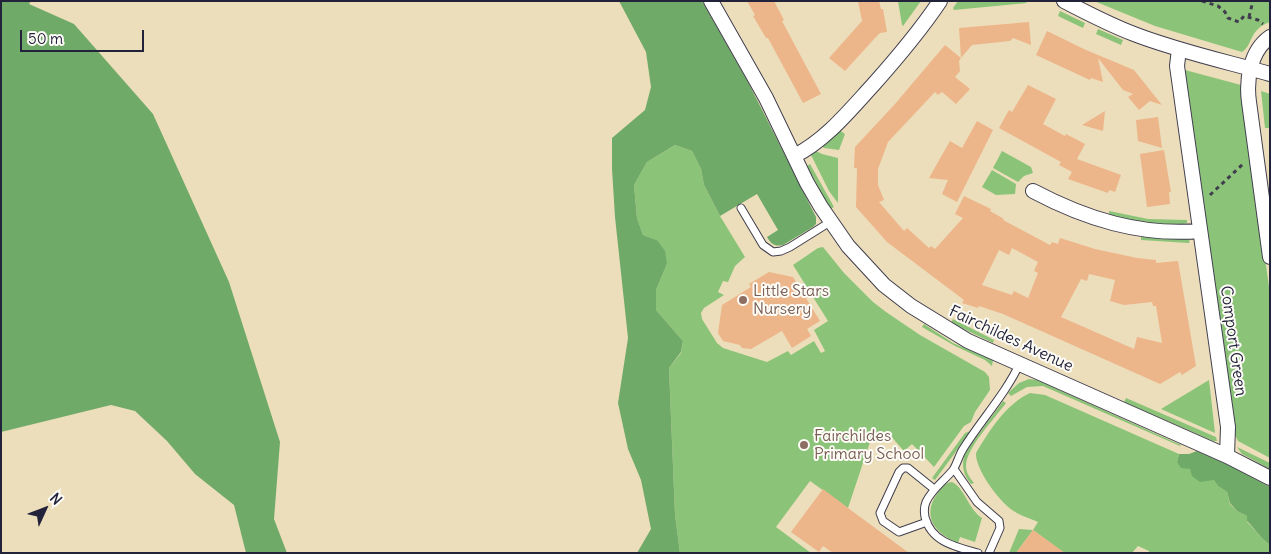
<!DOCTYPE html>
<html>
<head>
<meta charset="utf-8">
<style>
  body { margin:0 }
  #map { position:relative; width:1271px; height:554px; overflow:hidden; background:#ecdebb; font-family:Delius,sans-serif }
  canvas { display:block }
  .frame { position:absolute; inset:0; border:2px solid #22223b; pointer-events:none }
  .north { position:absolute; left:20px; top:484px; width:50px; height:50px; -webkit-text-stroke:4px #fdfcf7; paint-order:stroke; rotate:47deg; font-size:14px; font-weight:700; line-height:20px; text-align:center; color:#22223b }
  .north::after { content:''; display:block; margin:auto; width:18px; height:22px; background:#22223b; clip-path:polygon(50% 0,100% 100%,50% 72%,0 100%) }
  .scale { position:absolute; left:20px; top:30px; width:124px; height:22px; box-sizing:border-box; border:2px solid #22223b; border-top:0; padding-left:6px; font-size:15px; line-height:18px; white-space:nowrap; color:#22223b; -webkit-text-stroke:4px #fdfcf7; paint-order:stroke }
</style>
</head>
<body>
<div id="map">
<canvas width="1271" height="554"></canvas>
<div class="frame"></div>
<div class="north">N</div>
<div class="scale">50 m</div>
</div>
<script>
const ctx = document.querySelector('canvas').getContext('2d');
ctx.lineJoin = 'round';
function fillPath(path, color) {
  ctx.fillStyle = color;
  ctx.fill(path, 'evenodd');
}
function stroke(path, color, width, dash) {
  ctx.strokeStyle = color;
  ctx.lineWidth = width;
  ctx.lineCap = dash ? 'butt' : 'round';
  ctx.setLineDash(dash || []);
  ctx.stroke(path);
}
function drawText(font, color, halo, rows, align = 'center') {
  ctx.font = font + ' Delius,sans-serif';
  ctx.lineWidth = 4;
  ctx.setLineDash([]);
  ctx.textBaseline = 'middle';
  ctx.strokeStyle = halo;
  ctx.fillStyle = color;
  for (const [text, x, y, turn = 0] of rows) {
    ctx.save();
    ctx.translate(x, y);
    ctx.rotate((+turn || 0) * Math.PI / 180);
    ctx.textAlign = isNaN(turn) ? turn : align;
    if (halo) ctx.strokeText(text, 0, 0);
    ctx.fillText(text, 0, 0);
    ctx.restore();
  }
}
fillPath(new Path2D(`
  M898,1h23l-18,25 -1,-1z
  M958,1h66l3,2 -73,7 -1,-2z
  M1094,1h176v21c-22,8 -16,22 -28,30l-87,-26z
  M1060,11l25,12 -2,5 -25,-12z
  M1098,29l25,11 -2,5 -25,-11z
  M1185,70l56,15 29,209v164l-32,-17 -3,-6z
  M1261,91l9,3v34h-5z
  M839,130l6,4 -6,16 -15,-2 -2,-2z
  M675,145l17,6 9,18 3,16 16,31 25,41 -10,9 -7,16 -5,-1 -5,11 6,3 -20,13 -3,5 1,6 15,24 6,5 44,14 21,-11 3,4 23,-14 7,12 4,-2 -11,-21 14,-9 -35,-56 25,-17 5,-1 21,26 29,29 13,10 34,23 65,37 4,5 1,13 -15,22 -4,10 -7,4 -30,41 -22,-23 -8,7 -16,-18 -10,9h-8l-22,66 -38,-27 -34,46 35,26h-131l-5,-38 -6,-147 12,-15 2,-12 -27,-31v-20l11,-26 -10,-24 -14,-5 -6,-17 -3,-33 13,-23z
  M816,151l6,3 16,4v45l-9,-12 -18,-36z
  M1002,151l29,16 2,6 -9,3 -6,6 -25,-14z
  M810,164l24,43 -4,2 -23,-43z
  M992,170l24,14 -1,10 -19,1 -14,-8z
  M1109,211l39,8 39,1v3c-22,7 -56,-3 -78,-8z
  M1141,235l49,3 -1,5 -48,-3z
  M953,319l41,21 -1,3 -42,-20z
  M924,324l29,19 40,17 -1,6 -7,-6 -30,-14 -33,-19z
  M1029,379l8,1 144,65 -1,1 -137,-60 -16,1 -16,9 -3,-3 11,-10z
  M1209,380l6,53 -54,-24z
  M1030,393l15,2 134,59 -2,8 37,17 4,7 9,6 3,12 7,7 10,5v6c9,8 13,16 23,23v8h-121v-2l-11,-5 -6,7h-80l4,-6 -23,-17 -17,23h-7l10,-24 14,1 5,-8c-9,-4 -19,-7 -26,-12 -13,-9 -37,-41 -36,-57 13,-22 30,-49 54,-60z
  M1126,398l90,39 1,4h-4l-89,-39z
  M1003,401l3,2c-11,15 -40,45 -40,63 0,7 4,12 8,17l-3,1c-8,-9 -10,-20 -6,-31z
  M971,431l-36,49 -3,-2 33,-45z
  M1237,447l33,16v6l-28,-15z
  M952,482c13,6 16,27 30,36l-7,24 -15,-5 -2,6c-22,-9 -37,-26 -21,-49 5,-6 7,-11 15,-12z`), '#8bc478');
fillPath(new Path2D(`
  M1,1h30l-2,3 45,20 79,90 76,168 51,160 -6,77 13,34h-41l-12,-48 -39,-31 -28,-33 -32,-30 -24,-6 -110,27z
  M619,1h83l47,83 67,133v7l-3,3 -30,18c-8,2 -12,-1 -16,-8l11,-7 -21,-36 -37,22 -16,-31 -3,-16 -9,-18 -17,-6 -28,17 -13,23 3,33 6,17 14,5 8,11 2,13 -11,26v20l27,31 -2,11 -12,16 6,147 5,38h-43l14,-24 -10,-49 -13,-31 -10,-46 10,-65 -13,-121 -3,-48v-31l33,-28 6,-23 -5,-35z
  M1197,451l34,15 39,21v58c-10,-7 -14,-15 -23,-24v-5l-10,-5 -7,-8 -3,-11 -9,-6 -4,-6 -14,2 -8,-6 -2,-7 -9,-1 -4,-6 2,-8h10z`), '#70aa68');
fillPath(new Path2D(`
  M747,1h27l10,19 -2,1 39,73 -18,9 -35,-65h-2l-13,-22 2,-1z
  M858,1h21l2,8h2l4,23 -7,1 -5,5 -30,33 -16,-13 33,-37z
  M1029,22l2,23 -18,-7 -3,3 -38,4 -11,13 -2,-30z
  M1047,31l39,19 48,20 28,35 -12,-4 -11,9 -11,-13 5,-3 -10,-4 -25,-32 5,24 -12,-4 -1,2 -54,-25z
  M945,45l16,13 -2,3 1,10 -5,6 15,12 -14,15 -14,-12 -4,3 -3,-3 -47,50 -10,27v16l6,15 -5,2 25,29 3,-3 22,20 2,-2 4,3 28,-31 -8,-4 9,-18 27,13 -1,2 14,8 -1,1 47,25 2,-3 6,2 2,-6 35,11 42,9 19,2v3l22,-2 18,105 -14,9 -2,-3 -20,12 -157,-70 -24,-8 -1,2 -16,-5 2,-3 -77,-58 -31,-35 1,-39h-3l1,-21 40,-43zM1012,248l26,14 -4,9 4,2 -10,25 -14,-7 -2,4 -30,-10 17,-35 10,5zM1089,274l26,6 -5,21 14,4 28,-3 1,4h3l6,37 -25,-6 -3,12 -73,-32 20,-38 6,2z
  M1028,85l28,14 -13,25 22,12 1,-2 19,10 -8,15 44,16 -6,17 -6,-2 -1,3 -40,-14 4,-7 -13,-7 2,-3 -62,-34 10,-18 3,2z
  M1105,111l-2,20 -21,-6z
  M1158,117l4,31 -24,-7 -2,-21z
  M977,121l16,9 -36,72 -15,-8 6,-14 -19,-2 21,-37 12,7z
  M1164,150l7,42h-2l1,12 -23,3 -7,-53z
  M769,272l24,5 27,44 -13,8 4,7 -19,12 -10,-17 -31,18 -9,-1 -2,-3 -17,-4 -5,-8 4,-28 29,-18 -2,-3z
  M823,489l25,19 61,45h-76l-10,-7 -4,6 -28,-20z
  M1033,530l32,23h-49z`), '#edb58a');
const lane = new Path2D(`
  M741,208l22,37 10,7 8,-1 9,-4 40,-25
  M954,469l23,33 22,19 1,7 -11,25
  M927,522l-28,10 -16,-11 -3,-8 19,-41 4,-4h5l26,21
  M978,553c-22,-6 -47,-11 -53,-36 -1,-5 -1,-10 1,-15 6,-13 18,-21 27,-32 4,-6 6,-15 10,-21 18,-29 42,-54 57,-86`);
const street = new Path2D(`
  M711,1l55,97 41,85 14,24 27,39 36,39 27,21 57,35 259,115 43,22
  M1064,1c23,12 46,24 70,33 44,17 90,27 136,40
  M1270,37c-20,14 -24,43 -21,65l21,155
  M1179,49l-2,17 51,361 -1,29
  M794,156c31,-15 56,-46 79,-71 24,-27 47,-54 67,-84
  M1033,191c53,28 107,45 167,40`);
stroke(lane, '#403e4e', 9);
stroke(street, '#403e4e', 16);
stroke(new Path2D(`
  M1202,1l16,5 7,6 3,6 11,4 5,-6 14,4 5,4
  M1249,17l4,-16
  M1210,195l34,-32`), '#403e4e', 3, [4, 4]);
stroke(lane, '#fff', 7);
stroke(street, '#fff', 14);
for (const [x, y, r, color] of [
  [743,300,5,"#8d6e63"],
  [804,445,5,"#8d6e63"]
]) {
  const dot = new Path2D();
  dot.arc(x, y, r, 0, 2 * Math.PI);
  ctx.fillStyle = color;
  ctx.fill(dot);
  stroke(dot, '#fdfcf7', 2);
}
drawText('16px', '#785e54', '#fdfcf7', [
  ["Little Stars",753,291],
  ["Nursery",753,309],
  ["Fairchildes",814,436],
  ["Primary School",814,454]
], 'left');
drawText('16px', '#22223b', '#fdfcf7', [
  ["Fairchildes Avenue",1011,339,25],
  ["Comport Green",1233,341,82]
]);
</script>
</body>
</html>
